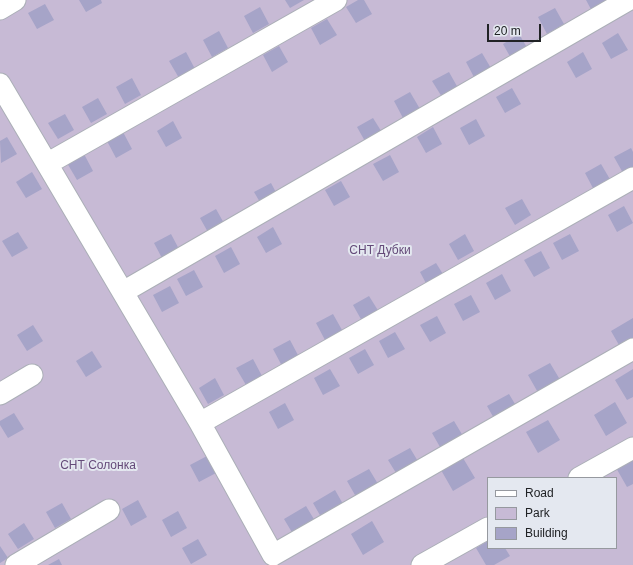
<!DOCTYPE html>
<html>
<head>
<meta charset="utf-8">
<style>
  body { margin:0 }
  #map { position:relative; width:633px; height:565px; overflow:hidden; background:#e4e8f0; font-family:Helvetica,sans-serif }
  canvas { display:block }
  .legend { position:absolute; left:487px; top:477px; width:130px; height:72px; box-sizing:border-box; background:#e4e8f0; border:1px solid #96999f; margin:0; padding:5px 7px; list-style:none; font-size:12px; color:#202225 }
  .legend li { display:flex; align-items:center; gap:8px; height:20px }
  .legend b { width:20px; border:1px solid #96999f }
  .scale { position:absolute; left:487px; top:24px; width:54px; height:18px; box-sizing:border-box; border:2px solid #202225; border-top:0; padding-left:5px; font-size:12px; line-height:14px; white-space:nowrap; color:#202225; -webkit-text-stroke:3px #e4e8f0; paint-order:stroke }
</style>
</head>
<body>
<div id="map">
<canvas width="633" height="565"></canvas>
<ul class="legend">
<li><b style="height:5px;background:#fff"></b>Road</li>
<li><b style="height:11px;background:#c7bad5"></b>Park</li>
<li><b style="height:11px;background:#a6a4c8"></b>Building</li>
</ul>
<div class="scale">20 m</div>
</div>
<script>
const ctx = document.querySelector('canvas').getContext('2d');
ctx.lineJoin = 'round';
function fillPath(path, color) {
  ctx.fillStyle = color;
  ctx.fill(path, 'evenodd');
}
function stroke(path, color, width, dash) {
  ctx.strokeStyle = color;
  ctx.lineWidth = width;
  ctx.lineCap = dash ? 'butt' : 'round';
  ctx.setLineDash(dash || []);
  ctx.stroke(path);
}
function drawText(font, color, halo, rows, align = 'center') {
  ctx.font = font + ' Helvetica,sans-serif';
  ctx.lineWidth = 4;
  ctx.setLineDash([]);
  ctx.textBaseline = 'middle';
  ctx.strokeStyle = halo;
  ctx.fillStyle = color;
  for (const [text, x, y, turn = 0] of rows) {
    ctx.save();
    ctx.translate(x, y);
    ctx.rotate((+turn || 0) * Math.PI / 180);
    ctx.textAlign = isNaN(turn) ? turn : align;
    if (halo) ctx.strokeText(text, 0, 0);
    ctx.fillText(text, 0, 0);
    ctx.restore();
  }
}
fillPath(new Path2D(`
  M0,0h633v565h-633zM488,478h128v70h-128z`), '#c7bad5');
fillPath(new Path2D(`
  M79,0h22l1,3 -16,9z
  M285,0h19l-14,8z
  M358,0h6l8,14 -16,9 -10,-16z
  M586,0h21l-14,13z
  M45,4l9,16 -17,9 -9,-16z
  M260,7l9,17 -16,9 -9,-17z
  M555,8l9,16 -17,10 -9,-17z
  M327,19l10,16 -17,10 -9,-17z
  M219,31l9,17 -16,9 -9,-17z
  M618,33l10,17 -17,9 -9,-16z
  M519,34l10,17 -17,9 -9,-16z
  M279,46l9,16 -16,10 -9,-17z
  M186,52l9,17 -16,9 -10,-17z
  M583,52l9,17 -16,9 -9,-16z
  M482,53l10,17 -17,9 -9,-17z
  M449,72l9,16 -16,9 -10,-16z
  M132,78l9,17 -16,9 -9,-17z
  M512,88l9,16 -16,9 -9,-16z
  M410,92l10,17 -17,9 -9,-17z
  M98,98l9,16 -16,9 -9,-16z
  M65,114l9,16 -16,9 -10,-16z
  M373,118l10,16 -17,9 -9,-16z
  M476,119l9,17 -16,9 -9,-17z
  M173,121l9,17 -16,9 -9,-16z
  M433,127l9,17 -16,9 -9,-16z
  M123,132l9,17 -16,9 -9,-17z
  M7,137l10,17 -16,9 -1,-22z
  M631,148l2,4v16l-10,5 -9,-16z
  M84,154l9,17 -16,9 -10,-17z
  M390,155l9,17 -16,9 -10,-17z
  M601,164l10,17 -17,9 -9,-17z
  M32,172l10,17 -16,9 -10,-16z
  M341,181l9,16 -16,9 -9,-16z
  M271,183l9,17 -16,9 -10,-17z
  M522,199l9,16 -16,10 -10,-17z
  M624,206l9,17 -16,9 -9,-17z
  M216,209l9,16 -16,9 -9,-16z
  M273,227l9,17 -16,9 -9,-16z
  M18,232l10,16 -16,9 -10,-16z
  M171,234l9,17 -17,9 -9,-17z
  M465,234l9,17 -16,9 -9,-16z
  M570,234l9,17 -17,9 -9,-17z
  M231,247l9,17 -16,9 -9,-17z
  M541,251l9,17 -16,9 -10,-17z
  M436,263l10,16 -17,10 -9,-17z
  M194,270l9,17 -17,9 -9,-17z
  M502,274l9,17 -16,9 -9,-17z
  M170,286l9,17 -17,9 -9,-17z
  M471,295l9,17 -17,9 -9,-17z
  M369,296l10,16 -17,9 -9,-16z
  M333,314l9,16 -17,10 -9,-17z
  M437,316l9,17 -16,9 -10,-17z
  M633,318v28l-10,6 -12,-21z
  M33,325l10,16 -16,10 -10,-16z
  M395,332l10,17 -17,9 -9,-17z
  M290,340l9,17 -17,9 -9,-17z
  M365,349l9,16 -16,9 -9,-16z
  M92,351l10,16 -16,10 -10,-16z
  M253,359l9,17 -16,9 -10,-17z
  M550,363l12,20 -22,13 -12,-21z
  M330,369l10,17 -17,9 -9,-17z
  M633,369v28l-6,3 -12,-20z
  M215,378l9,17 -16,9 -9,-16z
  M509,394l12,20 -22,13 -12,-21z
  M615,402l12,21 -21,13 -12,-21z
  M285,403l9,17 -16,9 -9,-17z
  M14,413l10,16 -16,9 -8,-13v-4z
  M548,420l12,20 -22,13 -12,-21z
  M454,421l12,20 -22,13 -12,-21z
  M410,448l12,20 -21,13 -13,-21z
  M207,456l9,17 -17,9 -9,-17z
  M633,456v28l-6,3 -12,-21z
  M463,458l12,20 -22,13 -12,-21z
  M369,469l12,20 -22,13 -12,-21z
  M335,490l12,21 -22,13 -12,-21z
  M138,500l9,17 -16,9 -9,-17z
  M62,503l9,16 -16,9 -9,-16z
  M306,506l12,20 -22,13 -12,-20z
  M178,511l9,17 -16,9 -9,-17z
  M372,521l12,21 -21,13 -12,-21z
  M24,523l10,16 -16,10 -10,-15z
  M198,539l9,16 -16,9 -9,-16z
  M488,541v7h17l5,8 -16,9h-8l-10,-17z
  M0,546l8,12 -8,5z
  M59,559l3,6h-14z`), '#a6a4c8');
const street = new Path2D(`
  M0,9l15,-9
  M0,84l200,339 73,132 360,-206
  M52,161l284,-161
  M123,292l505,-292
  M0,394l32,-19
  M200,423l433,-245
  M579,478l54,-30
  M16,565l93,-55
  M422,565l66,-37`);
stroke(street, '#abafb7', 23);
stroke(street, '#fff', 21);
drawText('12px', '#644a79', '#e4e8f0', [
  ["СНТ Дубки",380,251],
  ["СНТ Солонка",98,466]
]);
</script>
</body>
</html>
